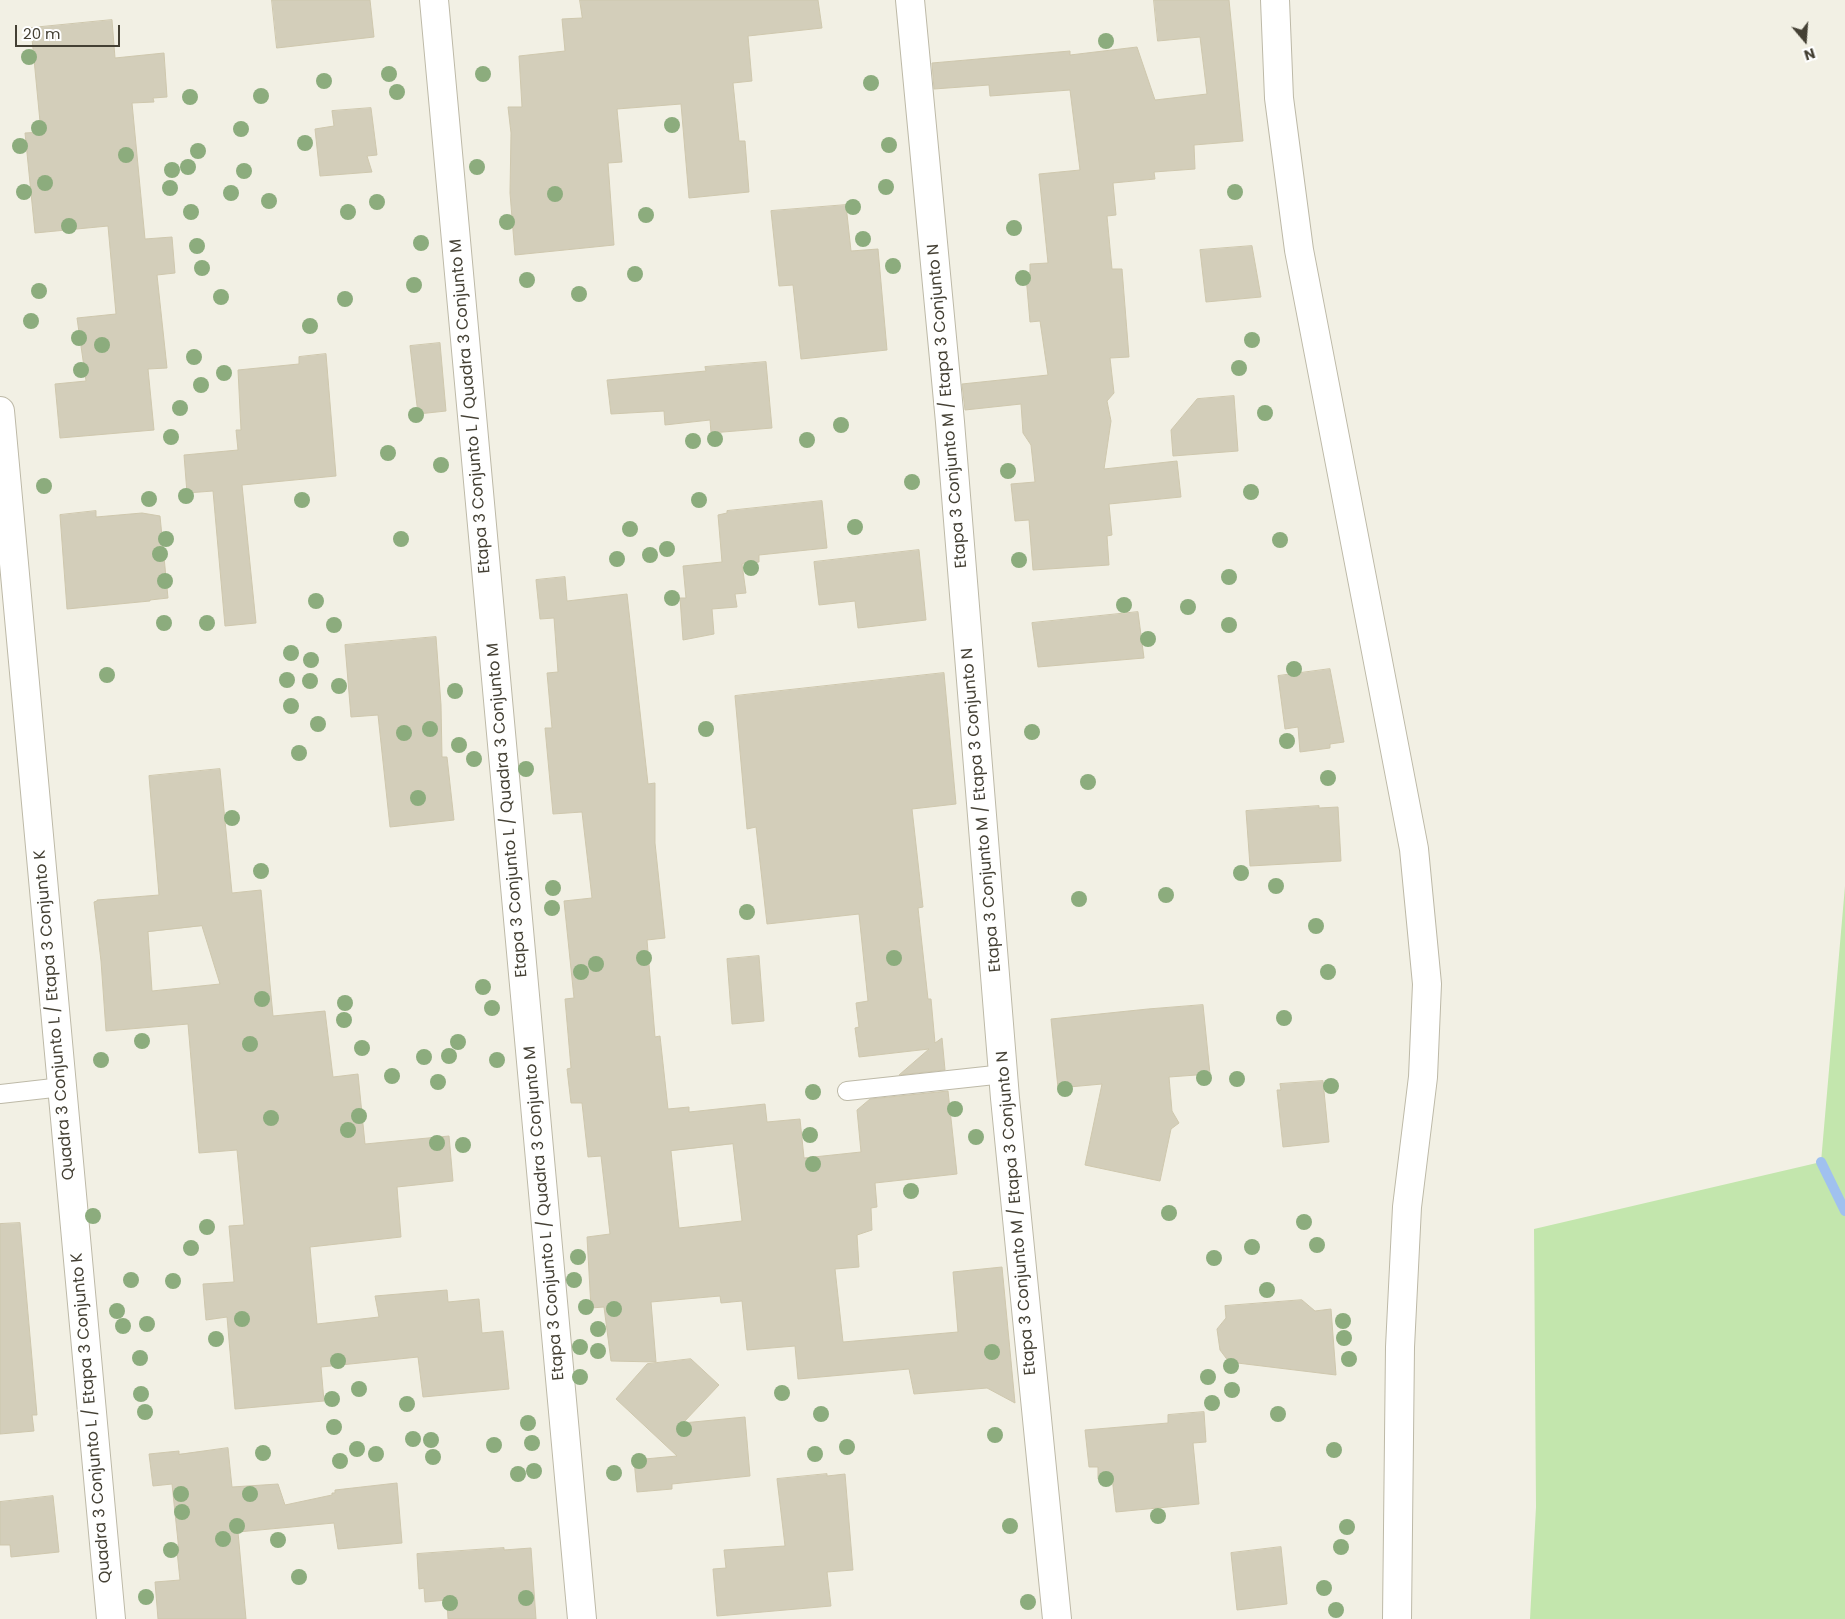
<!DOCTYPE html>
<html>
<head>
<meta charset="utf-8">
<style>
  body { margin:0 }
  #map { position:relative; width:1845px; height:1619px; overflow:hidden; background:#f2f0e4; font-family:Poppins,sans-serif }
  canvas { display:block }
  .north { position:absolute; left:1780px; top:15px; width:50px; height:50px; -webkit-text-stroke:4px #fff; paint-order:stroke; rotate:162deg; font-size:14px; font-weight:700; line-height:20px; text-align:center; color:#444034 }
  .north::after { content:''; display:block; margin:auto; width:18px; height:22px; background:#444034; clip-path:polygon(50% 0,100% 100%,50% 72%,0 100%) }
  .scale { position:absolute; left:15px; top:25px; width:105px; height:22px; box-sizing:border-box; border:2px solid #444034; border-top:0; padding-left:6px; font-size:15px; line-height:18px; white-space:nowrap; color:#444034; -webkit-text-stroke:4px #fff; paint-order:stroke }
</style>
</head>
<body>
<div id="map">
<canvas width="1845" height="1619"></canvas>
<div class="north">N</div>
<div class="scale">20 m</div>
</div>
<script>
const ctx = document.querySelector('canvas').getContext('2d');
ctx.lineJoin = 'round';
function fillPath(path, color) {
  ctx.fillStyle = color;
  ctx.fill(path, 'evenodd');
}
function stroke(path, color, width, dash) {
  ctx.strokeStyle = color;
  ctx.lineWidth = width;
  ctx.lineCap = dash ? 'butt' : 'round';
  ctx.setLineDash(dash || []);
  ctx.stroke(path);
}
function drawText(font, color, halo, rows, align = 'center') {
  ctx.font = font + ' Poppins,sans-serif';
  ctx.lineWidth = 5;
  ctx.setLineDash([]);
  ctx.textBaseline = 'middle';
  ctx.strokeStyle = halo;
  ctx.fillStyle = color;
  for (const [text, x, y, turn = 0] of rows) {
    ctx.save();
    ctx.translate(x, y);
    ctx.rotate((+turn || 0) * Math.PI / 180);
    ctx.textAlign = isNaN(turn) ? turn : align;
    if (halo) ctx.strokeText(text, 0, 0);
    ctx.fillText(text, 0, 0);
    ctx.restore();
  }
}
fillPath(new Path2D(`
  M1845,886v733h-315l6,-112 -2,-278 287,-67z`), '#c3e6ad');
stroke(new Path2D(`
  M1821,1162l24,49`), '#a0c1ef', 10);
const building = new Path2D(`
  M272,0h98l4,37 -97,11z
  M580,0h238l4,28 -74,8 4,45 -19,2 6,58h6l4,51 -60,6 -8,-94 -64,5 5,53 -14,1 6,82 -99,10 -5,-62 1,-60 -3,-26h14l-3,-51 46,-5 -3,-32 20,-1z
  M1154,0h75l14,141 -49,4 1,24 -41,3 1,7 -42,4 3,32 -9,1 5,53h10l7,88 -19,1 4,35 -7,8 4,20 -7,48 73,-8 4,36 -72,7 3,31 -5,1 2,29 -76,5 -4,-50 -14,1 -4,-37 24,-2 -4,-37 -8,-12 -2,-29 -56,6 -3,-26 86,-9 -8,-54 -10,1 -4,-46h4v-12l18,-1 -9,-89 41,-4 -10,-80 -80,6 -1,-11 -55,4 -2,-26 138,-12v4l67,-8 18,53 52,-6 -7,-57 -42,4z
  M112,20l3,38 49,-5 3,44 -14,1 1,4 -22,1 13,136 27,-2 3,36 -18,2 10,93 -19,1 6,61 -94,8 -5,-54 31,-3 -9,-63 39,-4 -8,-88 -73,7 -10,-100 16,-1 -10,-104z
  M371,108l6,47 -10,1 5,16 -52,4 -5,-47 19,-3 -2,-15z
  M846,205l5,46 27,-2 9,101 -86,9 -8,-74 -14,1 -8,-75z
  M1252,246l9,51 -55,5 -6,-52z
  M440,343l6,68 -28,3 -8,-68z
  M326,354l10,122 -94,9 14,138 -31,3 -12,-135 -26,2 -3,-38 54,-5 -2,-20h5l-3,-60 61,-6v-7z
  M766,362l6,66 -61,5 -1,-13 -45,5 -1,-14 -53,3 -4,-34 99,-9 -1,-4z
  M1234,396l4,55 -65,5 -2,-26 26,-31z
  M822,501l5,47 -68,7v7l-17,2 4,29 -11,1 2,13 -25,2 2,25 -31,6 -3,-42h6l-3,-32 39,-4 -4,-47 9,-2v-2z
  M96,511v6l46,-4 18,3 8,82 -18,2v1l-83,8 -7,-94z
  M919,550l7,70 -68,8 -3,-27 -36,4 -5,-43z
  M565,577l2,24 60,-7 21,190 7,-1v60l10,95 -18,2 8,97 5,-1 8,73 21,-2v5l76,-8 2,18 33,-3 4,39 57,-6 -4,-42 13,-11 78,-8 9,83 -82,9 2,24 -6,1 1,22 -15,5 2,32 -24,2 8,73 115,-10 -5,-60 49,-5 13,136 -28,-15 -73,6 -5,-25 -111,10 -3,-33 -48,4 -5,-49 -21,2 -1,-7 -69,6 5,60 -45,-1 -7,-54 -13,1 -4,-71 23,-3 -9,-78 -13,1 -6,-54h-11l-4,-34 4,-1 -6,-69 9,-1 -10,-97 28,-3 -10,-86 -29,2 -8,-86h7l-5,-55 11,-1 -4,-54 -14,1 -4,-39zM733,1144l9,77 -63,7 -8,-77z
  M1138,612l6,46 -106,9 -6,-44z
  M436,637l5,68 1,52h5l7,63 -64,7 -12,-112 -27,2 -6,-72z
  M1330,669l14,73 -14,2v4l-30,4 -2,-25 -13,2 -7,-53z
  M944,673l12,131 -44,5 11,98 -5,1 10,91h3l4,44 7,-5 3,32 -46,5 30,-26 -70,8 -4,-29 4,-1 -3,-24 12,-2 -9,-87 -92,10 -11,-97 -9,2 -12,-133z
  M220,769l12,124 29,-3 12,126 52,-5 8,66 25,-3 7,70 84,-8 4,45 -56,6 4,50 -91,10 7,77 62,-7 -4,-21 72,-6 1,12 31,-3 3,34 21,-2 6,58 -86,8 -5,-40 -97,10 3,34 -89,8 -8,-92 -21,3 -3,-36 31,-2 -5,-56 15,-1 -7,-75 -38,3 -11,-129 -82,7 -5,-70 -7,-59 3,-1v-1l62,-5 -10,-119zM202,926l18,58 -68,7 -4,-59z
  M1319,806v2l19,-1 3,54 -91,5 -4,-55z
  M759,956l5,65 -32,3 -5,-65z
  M1203,1005l7,69 -41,3 3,34 7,12 -8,6 -11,52 -75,-16 17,-81 -44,4 -7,-69 97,-10z
  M1323,1081l6,61 -46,5 -6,-57h4l-1,-6z
  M20,1223l17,192h-5l2,16 -34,3v-210z
  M1302,1300l13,11 16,-2 5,66 -107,-13 -9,-12 -3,-21 9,-11 -1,-12z
  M691,1359l28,26 -36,38 62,-6 5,59 -78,8v5l-35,3 -3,-32 43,-4 -61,-57 31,-35z
  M1204,1412l2,30 -13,1 6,61 -83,8 -4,-35 -14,2v-12h-9l-4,-37 83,-7v-8z
  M228,1448l4,39 46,-3 7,21 47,-10v-2h3v-3l62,-7 5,60 -64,6 -4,-26 -96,9 8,87h-88l-3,-37 25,-2 -3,-29h2l-7,-67 -19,2 -4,-32 30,-3v3z
  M827,1474v2l18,-2 8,96 -26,2 4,34 -114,10 -4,-47 13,-1 -2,-18 61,-4 -8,-67z
  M53,1496l6,56 -48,5 -1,-12h-10v-43z
  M1281,1547l6,57 -50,6 -6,-57z
  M504,1548v2l27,-2 5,71h-88l-1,-19 -22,2 -1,-14 -5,1 -2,-35z`);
fillPath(building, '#d3ceba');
stroke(building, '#cec7ad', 1);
const lane = new Path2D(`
  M847,1091l157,-17
  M0,1094l62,-7`);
const street = new Path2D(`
  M434,0l148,1619
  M910,0l40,422 55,676 52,521
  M1275,0l4,98 20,152 115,599 13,135 -4,93 -16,130 -7,140 -3,272
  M0,411l111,1208`);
stroke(lane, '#bdb9a7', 20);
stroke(street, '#bdb9a7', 30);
stroke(lane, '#fff', 18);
stroke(street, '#fff', 28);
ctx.fillStyle = '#8cac7d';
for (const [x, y] of [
  [1106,41],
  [29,57],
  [389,74],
  [483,74],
  [324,81],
  [871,83],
  [397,92],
  [261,96],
  [190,97],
  [672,125],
  [39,128],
  [241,129],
  [305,143],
  [889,145],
  [20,146],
  [198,151],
  [126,155],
  [188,167],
  [477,167],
  [172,170],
  [244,171],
  [45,183],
  [886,187],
  [170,188],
  [24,192],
  [1235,192],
  [231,193],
  [555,194],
  [269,201],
  [377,202],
  [853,207],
  [191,212],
  [348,212],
  [646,215],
  [507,222],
  [69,226],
  [1014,228],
  [863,239],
  [421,243],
  [197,246],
  [893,266],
  [202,268],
  [635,274],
  [1023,278],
  [527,280],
  [414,285],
  [39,291],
  [579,294],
  [221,297],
  [345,299],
  [31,321],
  [310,326],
  [79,338],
  [1252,340],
  [102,345],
  [194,357],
  [1239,368],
  [81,370],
  [224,373],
  [201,385],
  [180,408],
  [1265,413],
  [416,415],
  [841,425],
  [171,437],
  [715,439],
  [807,440],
  [693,441],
  [388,453],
  [441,465],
  [1008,471],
  [912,482],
  [44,486],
  [1251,492],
  [186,496],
  [149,499],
  [302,500],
  [699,500],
  [855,527],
  [630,529],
  [166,539],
  [401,539],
  [1280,540],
  [667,549],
  [160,554],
  [650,555],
  [617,559],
  [1019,560],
  [751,568],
  [1229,577],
  [165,581],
  [672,598],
  [316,601],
  [1124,605],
  [1188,607],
  [164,623],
  [207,623],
  [334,625],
  [1229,625],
  [1148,639],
  [291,653],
  [311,660],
  [1294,669],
  [107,675],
  [287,680],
  [310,681],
  [339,686],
  [455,691],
  [291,706],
  [318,724],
  [430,729],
  [706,729],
  [1032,732],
  [404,733],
  [1287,741],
  [459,745],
  [299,753],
  [474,759],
  [526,769],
  [1328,778],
  [1088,782],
  [418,798],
  [232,818],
  [261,871],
  [1241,873],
  [1276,886],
  [553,888],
  [1166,895],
  [1079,899],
  [552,908],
  [747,912],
  [1316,926],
  [644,958],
  [894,958],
  [596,964],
  [581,972],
  [1328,972],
  [483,987],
  [262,999],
  [345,1003],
  [492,1008],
  [1284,1018],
  [344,1020],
  [142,1041],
  [458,1042],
  [250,1044],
  [362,1048],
  [449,1056],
  [424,1057],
  [101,1060],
  [497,1060],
  [392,1076],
  [1204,1078],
  [1237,1079],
  [438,1082],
  [1331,1086],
  [1065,1089],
  [813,1092],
  [955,1109],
  [359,1116],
  [271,1118],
  [348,1130],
  [810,1135],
  [976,1137],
  [437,1143],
  [463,1145],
  [813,1164],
  [911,1191],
  [1169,1213],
  [93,1216],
  [1304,1222],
  [207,1227],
  [1317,1245],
  [1252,1247],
  [191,1248],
  [578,1257],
  [1214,1258],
  [131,1280],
  [574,1280],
  [173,1281],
  [1267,1290],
  [586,1307],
  [614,1309],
  [117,1311],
  [242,1319],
  [1343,1321],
  [147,1324],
  [123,1326],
  [598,1329],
  [1344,1338],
  [216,1339],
  [580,1347],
  [598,1351],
  [992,1352],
  [140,1358],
  [1349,1359],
  [338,1361],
  [1231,1366],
  [580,1377],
  [1208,1377],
  [359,1389],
  [1232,1390],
  [782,1393],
  [141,1394],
  [332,1399],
  [1212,1403],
  [407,1404],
  [145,1412],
  [821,1414],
  [1278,1414],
  [528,1423],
  [334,1427],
  [684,1429],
  [995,1435],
  [413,1439],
  [431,1440],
  [532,1443],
  [494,1445],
  [847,1447],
  [357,1449],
  [1334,1450],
  [263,1453],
  [376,1454],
  [815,1454],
  [433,1457],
  [340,1461],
  [639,1461],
  [534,1471],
  [614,1473],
  [518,1474],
  [1106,1479],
  [181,1494],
  [250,1494],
  [182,1512],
  [1158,1516],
  [237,1526],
  [1010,1526],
  [1347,1527],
  [223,1539],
  [278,1540],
  [1341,1547],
  [171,1550],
  [299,1577],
  [1324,1588],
  [146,1597],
  [526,1598],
  [1028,1602],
  [450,1603],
  [1336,1610]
]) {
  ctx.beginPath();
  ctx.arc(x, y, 8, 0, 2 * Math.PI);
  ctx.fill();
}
drawText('16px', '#444034', '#fff', [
  ["Etapa 3 Conjunto L / Quadra 3 Conjunto M",471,406,-95],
  ["Etapa 3 Conjunto M / Etapa 3 Conjunto N",948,406,-95],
  ["Etapa 3 Conjunto L / Quadra 3 Conjunto M",508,810,-95],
  ["Etapa 3 Conjunto M / Etapa 3 Conjunto N",982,810,-95],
  ["Quadra 3 Conjunto L / Etapa 3 Conjunto K",55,1015,-95],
  ["Etapa 3 Conjunto L / Quadra 3 Conjunto M",545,1213,-95],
  ["Etapa 3 Conjunto M / Etapa 3 Conjunto N",1017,1213,-95],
  ["Quadra 3 Conjunto L / Etapa 3 Conjunto K",92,1418,-95]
]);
</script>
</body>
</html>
